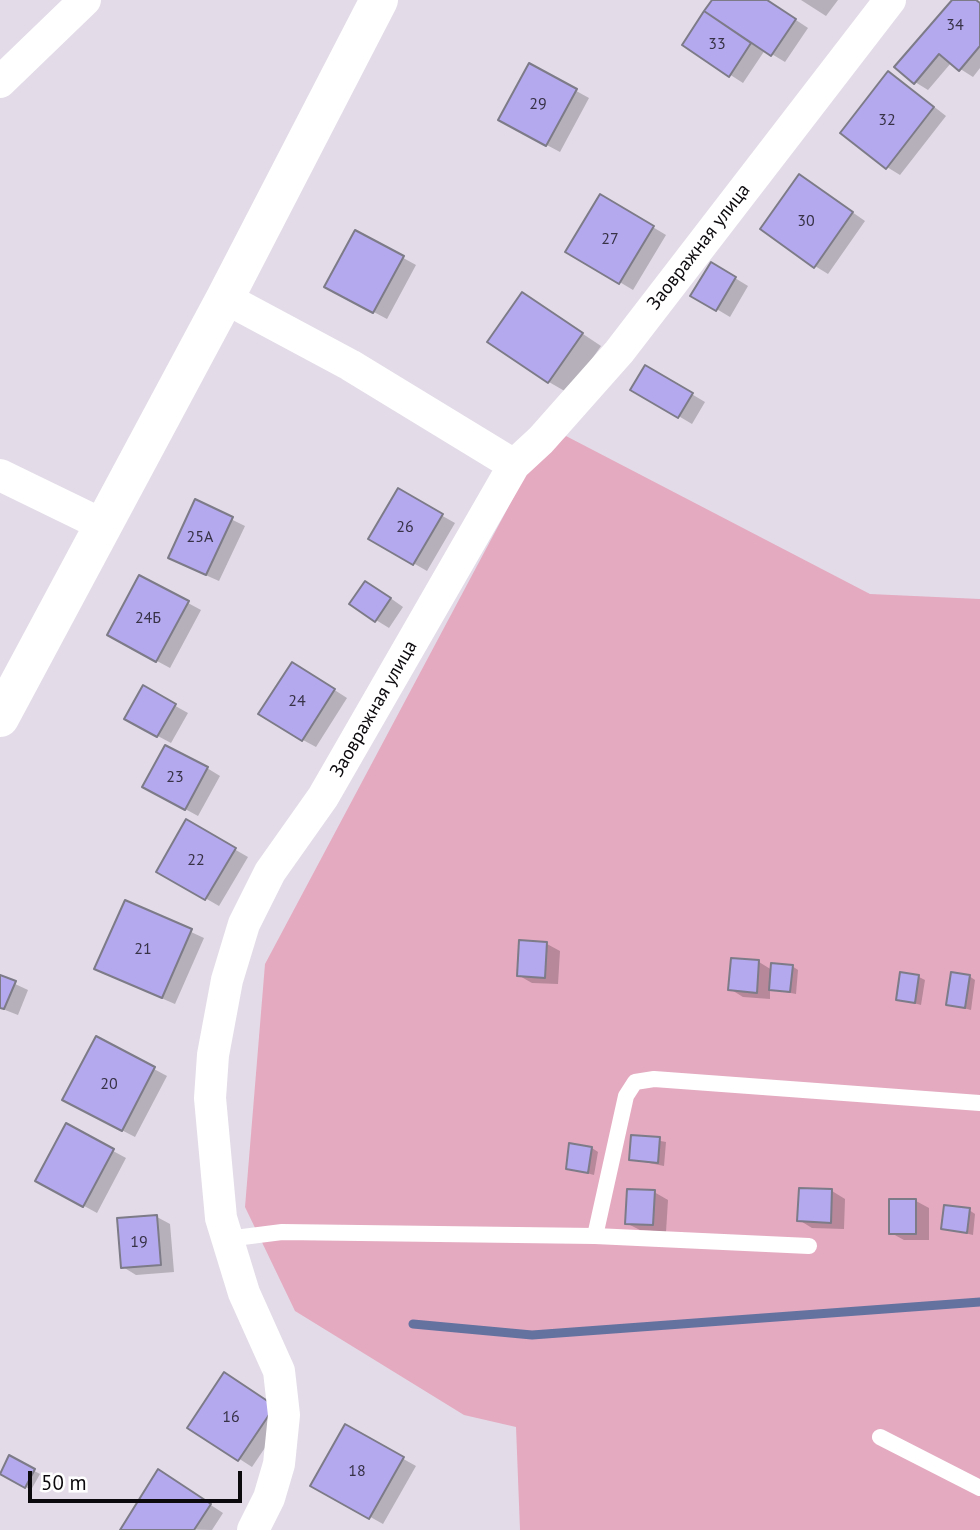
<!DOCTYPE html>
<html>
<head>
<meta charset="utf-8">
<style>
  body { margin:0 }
  #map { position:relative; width:980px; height:1530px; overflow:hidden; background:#e3dce8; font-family:"PT Sans",sans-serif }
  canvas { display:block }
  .scale { position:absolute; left:28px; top:1471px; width:214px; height:32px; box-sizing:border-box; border:4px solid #0d0a0e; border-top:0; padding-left:9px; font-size:21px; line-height:24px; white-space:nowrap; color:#0d0a0e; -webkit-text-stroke:5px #fff; paint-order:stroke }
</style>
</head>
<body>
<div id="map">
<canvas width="980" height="1530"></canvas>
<div class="scale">50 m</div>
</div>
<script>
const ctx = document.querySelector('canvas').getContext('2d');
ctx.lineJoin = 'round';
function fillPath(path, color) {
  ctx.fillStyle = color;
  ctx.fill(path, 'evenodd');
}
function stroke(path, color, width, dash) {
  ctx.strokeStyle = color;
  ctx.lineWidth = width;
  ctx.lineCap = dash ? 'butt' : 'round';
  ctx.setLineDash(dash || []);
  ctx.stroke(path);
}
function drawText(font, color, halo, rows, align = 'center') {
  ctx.font = font + ' "PT Sans",sans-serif';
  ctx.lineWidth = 5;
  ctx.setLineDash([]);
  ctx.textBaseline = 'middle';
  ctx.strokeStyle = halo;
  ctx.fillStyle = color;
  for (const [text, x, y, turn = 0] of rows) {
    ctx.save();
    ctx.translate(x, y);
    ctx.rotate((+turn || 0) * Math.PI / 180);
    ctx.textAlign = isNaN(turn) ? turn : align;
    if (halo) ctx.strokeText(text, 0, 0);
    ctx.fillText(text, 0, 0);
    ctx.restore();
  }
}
fillPath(new Path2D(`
  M566,436l304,158 110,5v931h-460l-4,-103 -52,-12 -169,-104 -50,-104 20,-243 262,-492z`), '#e4aac0');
fillPath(new Path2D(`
  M714,0h52l42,28 -23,34 -20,-12 -22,33 -59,-38z
  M801,0h37l-12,16z
  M954,0l26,2v66l-7,9 -22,-14 -23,27 -13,-8z
  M529,65l60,33 -29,54 -47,-25z
  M901,81l45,35 -46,59 -13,-8z
  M812,184l53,37 -37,53 -13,-8z
  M601,196l65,39 -33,55 -65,-39z
  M356,232l60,33 -29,54 -47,-25z
  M712,264l36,22 -18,31 -37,-22z
  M523,294l78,52 -33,47 -19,-11z
  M646,367l59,35 -13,22 -59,-35z
  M398,491l57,32 -28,48 -57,-33z
  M196,502l49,24 -26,55 -36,-16z
  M379,590l24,17 -14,21 -13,-8z
  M188,603l13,7 -31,58 -48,-26z
  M305,671l42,27 -31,49 -13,-7z
  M143,688l45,25 -17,30 -45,-24z
  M207,768l13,8 -22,40 -53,-29z
  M187,822l61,35 -29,49 -61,-35z
  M126,902l78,36 -29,66 -65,-28z
  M521,942l26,2 13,7 -2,33 -26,-1 -14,-8z
  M759,962l13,8 20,-4 6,4 -2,24 -26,-5v10l-27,-2 -13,-8z
  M969,976l6,4 -4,30 -23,-6z
  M0,977l28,13 -10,25 -18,-7z
  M919,977l6,3 -4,25 -23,-6z
  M96,1038l71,38 -32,61 -58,-30z
  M67,1126l59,32 -29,55 -60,-33z
  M633,1136l33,6 -2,24 -34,-7z
  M592,1148l6,4 -4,23 -27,-7z
  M832,1191l13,8 -1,30 -32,-1 -13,-8z
  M654,1192l14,8 -2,32 -26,-2 -14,-7z
  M916,1201l13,7v32h-25l-13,-7z
  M969,1210l6,4 -2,21 -30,-7z
  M157,1217l13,7 4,48 -38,3 -13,-8z
  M224,1375l63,40 -35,52 -62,-40z
  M346,1427l70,39 -33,58 -70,-39z
  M10,1458l30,16 -9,16 -30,-17z
  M159,1471l64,42 -11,17 -91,-2z`), '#0003');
stroke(new Path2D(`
  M413,1324l119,11 448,-33`), '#6472a0', 9);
const building = new Path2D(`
  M712,0h55l29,19 -25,37 -67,-45z
  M952,0h24l4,3v43l-21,25 -20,-17 -25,30 -20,-17z
  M704,11l47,32 -22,34 -47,-32z
  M529,63l48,26 -31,57 -48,-26z
  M888,71l46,36 -48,62 -46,-36z
  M799,174l54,38 -39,56 -54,-39z
  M600,194l54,32 -35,58 -54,-32z
  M355,230l49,26 -31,57 -49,-26z
  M711,262l25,15 -20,34 -26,-15z
  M522,292l61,41 -35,50 -61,-41z
  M645,365l48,28 -15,25 -48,-28z
  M398,488l45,26 -30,51 -45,-26z
  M195,499l38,18 -27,58 -38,-17z
  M139,575l50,26 -33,61 -49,-27z
  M365,581l26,17 -16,24 -26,-18z
  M292,662l43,27 -33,52 -44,-27z
  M143,685l33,19 -19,33 -33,-18z
  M165,745l43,22 -23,43 -43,-23z
  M186,819l50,29 -31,52 -49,-28z
  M125,900l67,29 -30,69 -68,-29z
  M519,940l28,2 -2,36 -28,-2z
  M731,958l28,2 -2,33 -29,-3z
  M771,963l22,2 -3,27 -21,-2z
  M900,972l19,3 -4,28 -19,-3z
  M951,972l19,3 -5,33 -19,-3z
  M0,975l16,6 -12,28 -4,-1z
  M96,1036l59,31 -33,64 -60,-31z
  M66,1123l48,26 -31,58 -48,-26z
  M631,1135l29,2 -2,26 -29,-3z
  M569,1143l23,4 -4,26 -22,-4z
  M799,1188l33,1 -1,34 -34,-2z
  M627,1189l28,1 -2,35 -28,-1z
  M889,1199h27v35h-27z
  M944,1205l26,3 -3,25 -26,-4z
  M157,1215l4,50 -40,3 -4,-50z
  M224,1372l51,34 -37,55 -51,-33z
  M345,1424l59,33 -35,62 -59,-33z
  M9,1455l26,14 -10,19 -25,-14z
  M158,1469l53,35 -17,26h-74z`);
fillPath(building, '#b4a8ee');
stroke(building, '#7d7b87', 2);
stroke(new Path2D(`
  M595,1236l214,10
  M227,1239l55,-7 313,4 31,-140 9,-14 19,-3 326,24
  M880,1437l100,51`), '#fff', 16);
stroke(new Path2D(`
  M0,82l85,-82
  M225,298l125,67 164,100
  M0,475l103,50
  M253,1530l16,-32 10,-34 5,-49 -5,-44 -35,-78 -23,-75 -11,-120 3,-43 14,-75 17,-56 26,-52 53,-75 191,-332 27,-25 78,-88 271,-352`), '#fff', 32);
stroke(new Path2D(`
  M0,718l225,-420 154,-298`), '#fff', 38);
drawText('16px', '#373246', null, [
  ["34",955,25],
  ["33",717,44],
  ["29",538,104],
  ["32",887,120],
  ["30",806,221],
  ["27",610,239],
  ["26",405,527],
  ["25А",200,537],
  ["24Б",148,618],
  ["24",297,701],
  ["23",175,777],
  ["22",196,860],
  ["21",143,949],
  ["20",109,1084],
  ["19",139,1242],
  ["16",231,1417],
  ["18",357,1471]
]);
drawText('19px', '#0d0a0e', '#fff', [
  ["Заовражная улица",699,247,-52],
  ["Заовражная улица",374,709,-60]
]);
</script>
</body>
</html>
